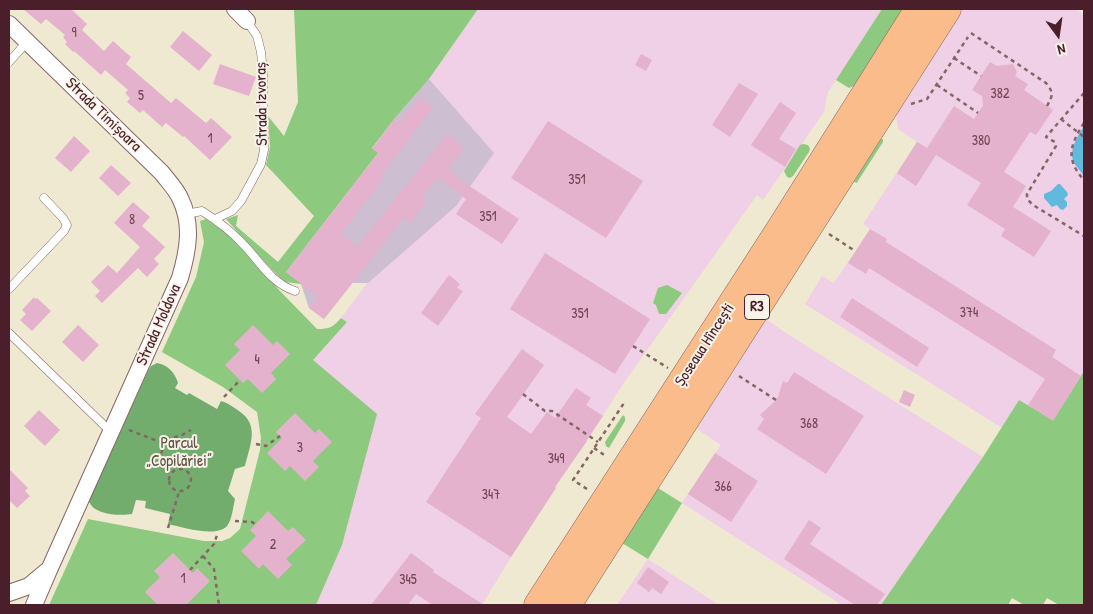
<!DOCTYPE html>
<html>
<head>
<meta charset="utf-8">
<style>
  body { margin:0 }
  #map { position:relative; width:1093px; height:614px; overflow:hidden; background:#efe9d2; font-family:"Patrick Hand",sans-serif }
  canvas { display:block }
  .frame { position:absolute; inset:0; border:10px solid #4a1f2b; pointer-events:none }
  .north { position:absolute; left:1033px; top:10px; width:50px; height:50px; -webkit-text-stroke:4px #f7f3e8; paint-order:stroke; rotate:166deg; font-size:14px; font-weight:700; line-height:20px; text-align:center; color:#4a1f2b }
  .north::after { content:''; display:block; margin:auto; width:18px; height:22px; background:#4a1f2b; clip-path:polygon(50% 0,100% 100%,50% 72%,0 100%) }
</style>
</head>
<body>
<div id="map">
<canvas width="1093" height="614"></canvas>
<div class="frame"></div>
<div class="north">N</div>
</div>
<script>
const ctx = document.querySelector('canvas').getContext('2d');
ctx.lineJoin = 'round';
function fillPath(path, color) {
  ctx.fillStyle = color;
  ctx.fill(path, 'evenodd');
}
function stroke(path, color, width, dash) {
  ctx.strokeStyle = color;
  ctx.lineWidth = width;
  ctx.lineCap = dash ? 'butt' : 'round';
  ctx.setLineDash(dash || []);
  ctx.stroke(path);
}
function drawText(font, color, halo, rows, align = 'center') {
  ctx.font = font + ' "Patrick Hand",sans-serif';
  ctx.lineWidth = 4;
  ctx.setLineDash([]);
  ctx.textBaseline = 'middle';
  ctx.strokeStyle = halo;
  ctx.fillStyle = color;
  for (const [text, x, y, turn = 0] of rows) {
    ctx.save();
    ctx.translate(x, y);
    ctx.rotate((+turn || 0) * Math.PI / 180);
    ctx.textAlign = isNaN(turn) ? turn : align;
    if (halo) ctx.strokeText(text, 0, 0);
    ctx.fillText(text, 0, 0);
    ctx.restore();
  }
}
fillPath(new Path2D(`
  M478,9h404l-54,83 -4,20 -61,88 -6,-5 -138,195 -32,51 -25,35 -51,81 -29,48h-166l26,-60 -29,-185 34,-38 -6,-4 23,-31 129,-134 -64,-74z
  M963,9h114l7,7v355l-31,50 -34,-21 -17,28 -197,-124 17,-28 12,7 36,-54 -7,-5 54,-82 -19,-13 -2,-15 15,-21z
  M766,319l20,14 197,124 -102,148h-39l-160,-102 39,-58 -24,-16z
  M648,559l71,46h-102z`), '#efd0e6');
fillPath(new Path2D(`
  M429,79l65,74 -38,53 -88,77h-16l-28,36 -15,-11 -8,-24 -15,-12 92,-118 -6,-5 23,-31z`), '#cdbed2');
fillPath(new Path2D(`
  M294,9h184l-49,70 -34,39 -23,30 6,5 -92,119 16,12 -17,-2 -14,-13 -45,-50 12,-4 -2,11 42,36 36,-46 -48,-51 4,-18 -2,-31 16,20 14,-34z
  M882,9h20l2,3 -44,71 -11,5 -13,-8z
  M881,139h2v3l-25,39 -1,2 -3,-1 1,-2z
  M803,144l5,1 2,4 -1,3 -16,24 -3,2 -3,-1 -3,-6 16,-26z
  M206,219l17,12 15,13 42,47 37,38c13,0 16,-2 24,-11l6,4 -34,38 64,54 -35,131 -26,60h-267l39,-86 116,22h18l8,-3 10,-9 20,-79 1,-12 -4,-26 -34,-25 -61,-35 34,-75 8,-35 -4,-21z
  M667,285l15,8 -16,21h-7l-3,-9 -3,-2 5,-15z
  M1084,371v234h-25l-12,-7 -4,7h-19l-12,-7 -4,7h-127l102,-148 36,-57 34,20z
  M623,415l2,2v4l-16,27 -3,-2 -1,-4z
  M658,488l24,15 -34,56 -26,-16z`), '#8dc97e');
fillPath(new Path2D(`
  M157,363c11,2 18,10 21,20l-3,5 12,7 2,-2 28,16 4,-8c7,2 12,6 18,10 21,14 11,34 6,55l-10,3 -7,22 7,8c-2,8 -3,21 -8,27 -11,12 -45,1 -59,-2l2,-10 -25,-6 1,-7 -10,-1 -4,14c-12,2 -39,1 -43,-13l59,-130 3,-5z`), '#72ad6d');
fillPath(new Path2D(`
  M1084,126v50c-3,-4 -7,-9 -10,-13 -6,-13 4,-27 10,-37z
  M1058,184h2l7,8 1,3 -4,4 3,3v4l-4,4 -3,-1 -3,-4 -5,2 -8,-9v-4l7,-3z`), '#61b9de');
fillPath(new Path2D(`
  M23,9h48l16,15 -5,6 22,21 9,-10 18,16 -5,7 45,39 5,-5 30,25 5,-5 21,19 -22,23 -26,-24 -1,1 -17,-14 -4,4 -19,-17 -3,3 -13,-11 3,-4 -5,-5 3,-3 -23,-20 -4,5 -27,-24 -1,1 -8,-8 2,-2 -4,-5 2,-2 -19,-16 -5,5z
  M183,31l29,24 -13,16 -29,-24z
  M641,54l11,6 -6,11 -11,-6z
  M990,62l7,4 16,-2 4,8 -2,4 13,8 -4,6 29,20 -17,25 -6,-3 -26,40 22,14 -13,21 38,24 -17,26 -33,-21 4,-7 -38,-24 14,-22 -45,-28 -20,31 -19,-13 20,-31 10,6 27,-42 20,13 9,-13 -1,-10 -10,-6z
  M220,64l36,13 -7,19 -36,-12z
  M739,83l19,11 -28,43 -18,-12z
  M420,97l13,11 -52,67 3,3 -43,56 16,13 90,-113 17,14 -16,21 12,9 -1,1 60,40 -17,25 -46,-30 10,-15 -28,-22 -16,20 5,4 -17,22 -6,-5 -80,101 -15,-11 9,-11 -32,-25 92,-119 -6,-4 23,-31 5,4z
  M780,102l16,11 -17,26 17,10 -11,18 -34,-22z
  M548,121l95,60 -37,57 -95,-60z
  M74,136l16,15 -19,21 -16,-14z
  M111,165l20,18 -13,13 -19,-18z
  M133,202l17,15 -8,9 23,21 -11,12 5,5 -12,13 -9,-9 -36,35 -7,-7 8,-8 -3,3 -9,-9 17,-17 9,8 23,-26 -26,-24z
  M870,229l17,10 -1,3 170,108 -4,7 29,19 -28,45 -25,-16 17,-26 -176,-111 -3,6 -18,-11z
  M545,253l105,66 -35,55 -105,-65z
  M449,275l11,9 -3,4 6,3 -25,35 -17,-13z
  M34,297l1,2 2,-1 14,13 -19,20 -12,-11 6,-6 -4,-4z
  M852,298l77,50 -12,19 -77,-50z
  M78,325l21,20 -16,17 -21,-20z
  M253,325l20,20 4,-4 13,13 -19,19 5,6 -14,14 -14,-14 -5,4 -18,-18 15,-15 -6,-6z
  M522,349l22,16 -37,52 24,17 16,-22 8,6 21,-30 15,10 -5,7 17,11 -17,25h1l-32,46 1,1 -45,69 -85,-55 55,-84 -6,-4z
  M794,372l70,44 -38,58 -69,-45 7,-10 -4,-4 14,-13 4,-5 5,-16 4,2z
  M904,390l11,5 -5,12 -11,-5z
  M39,410l21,20 -15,16 -21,-20z
  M295,413l20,20 4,-4 13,13 -19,19 6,6 -14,14 -15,-15 -5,5 -18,-18 15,-15 -6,-6z
  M715,453l43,28 -27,41 -43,-28z
  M9,469l19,19 -3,3 5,5 -13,12 -8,-8z
  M268,511l20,20 5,-4 13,13 -20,19 6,6 -14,14 -15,-15 -4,5 -18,-18 15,-15 -6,-6z
  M809,520l12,8 -11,16 75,50 -8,11h-22l-71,-46z
  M173,553l20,20 4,-5 13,13 -24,24h-28l-13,-13 15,-15 -6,-6z
  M411,553l23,17 -1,2 51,33h-51l-17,-11 -8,11h-37z
  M648,567l21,15 -8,12 -9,-6 -3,4 -12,-9z`), '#e4b2cd');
const lane = new Path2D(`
  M9,62l18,-20
  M186,214l16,-3c14,9 27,18 38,30 18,17 30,42 55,50
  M215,219l17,-8 9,-10 20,-37 3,-14 -1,-78 -2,-20 -4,-16 -10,-15
  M9,289l55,-58 3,-6 -4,-7 -19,-20
  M9,333l102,99`);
const street = new Path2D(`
  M235,9l12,12
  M9,24l153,149c6,8 14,16 18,25 13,26 8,53 0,80l-131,292 -15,35
  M9,593l20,-7 18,-15`);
const highway = new Path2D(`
  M538,605l243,-377 138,-219
  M567,605l380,-596`);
stroke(lane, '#846665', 9);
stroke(street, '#846665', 18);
stroke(highway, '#846665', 29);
stroke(new Path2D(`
  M971,33l75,50c8,10 7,12 1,23
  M954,58l27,18
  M937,85l41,28
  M1084,93l-38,44 9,5 1,4 -29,48v5l6,6 51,31
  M911,104l16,-5 41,-62
  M1061,119l23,18
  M1084,123c-14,22 -19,36 0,57
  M829,234l26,17
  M633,346l35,22
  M739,376l37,24
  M523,394l22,17h7l46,31
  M224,397l16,-17
  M129,430l31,12 22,-7 9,-5
  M165,442l-4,12 -1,12 11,8
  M256,444l10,2 14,-10
  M594,448l13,9
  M169 480a11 11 0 1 1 22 0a11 11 0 1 1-22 0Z
  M587,489l-14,-9 51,-77
  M235,521l17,1 3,2
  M168,528l11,-36
  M203,556l11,13 5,36
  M190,570l24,-26 3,-9`), '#846665', 2.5, [4, 4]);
stroke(lane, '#fff', 8);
stroke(street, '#fff', 16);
stroke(highway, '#fabc8b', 28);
drawText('14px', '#704454', null, [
  ["9",74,33],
  ["382",1000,94],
  ["5",141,96],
  ["1",210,139],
  ["380",981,141],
  ["351",577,180],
  ["351",488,217],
  ["8",132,220],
  ["374",969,313],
  ["351",580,314],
  ["4",257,360],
  ["368",809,424],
  ["3",300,448],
  ["349",556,459],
  ["366",723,487],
  ["347",491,495],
  ["2",273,545],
  ["1",183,579],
  ["345",408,580]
]);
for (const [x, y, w] of [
  [757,307,25]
]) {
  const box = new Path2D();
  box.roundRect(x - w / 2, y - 12.5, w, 25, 4);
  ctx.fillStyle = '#f7f3e8';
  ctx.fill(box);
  stroke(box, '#4a1f2b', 1);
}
drawText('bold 15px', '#4a1f2b', null, [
  ["R3",757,307]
]);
drawText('16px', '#4a1f2b', '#f7f3e8', [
  ["Strada Izvoraș",262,104,-91],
  ["Strada Timișoara",103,115,44],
  ["Strada Moldova",159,325,-66],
  ["Șoseaua Hîncești",705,345,-57]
]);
drawText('16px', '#5e5244', '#f7f3e8', [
  ["Parcul",179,444],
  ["„Copilăriei”",179,462]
]);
</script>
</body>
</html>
